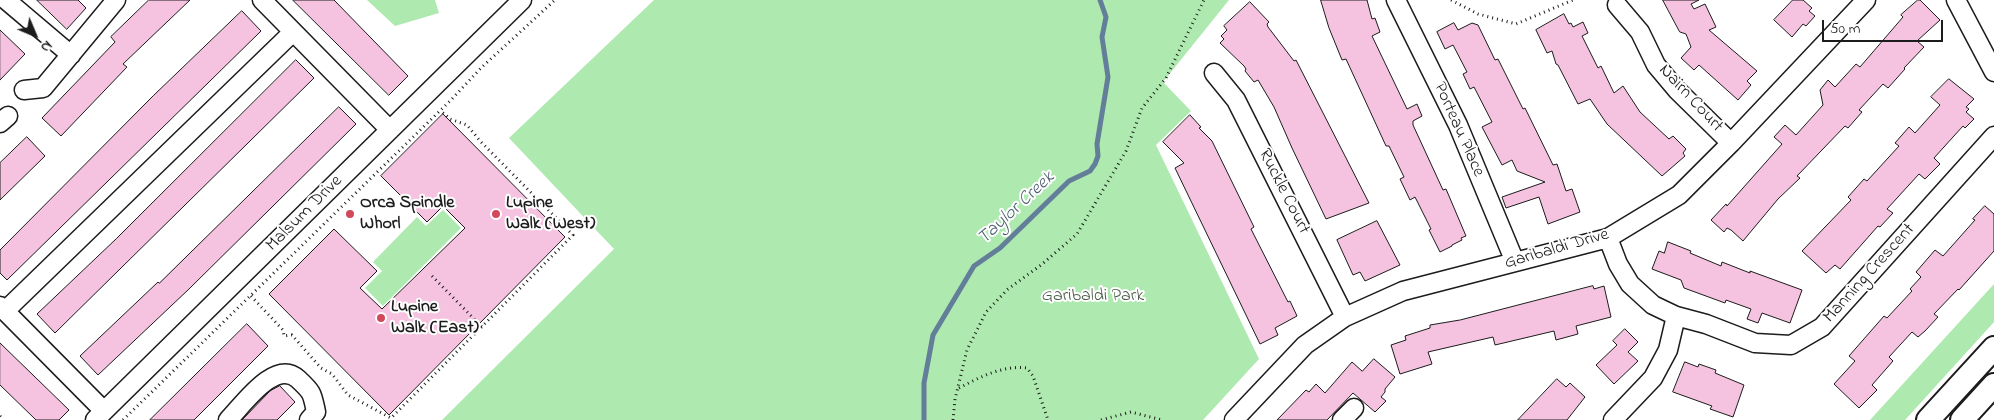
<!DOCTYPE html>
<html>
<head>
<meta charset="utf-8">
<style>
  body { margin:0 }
  #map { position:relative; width:1994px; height:420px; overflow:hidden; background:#fff; font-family:"Indie Flower",sans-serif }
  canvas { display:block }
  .north { position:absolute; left:10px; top:10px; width:50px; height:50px; -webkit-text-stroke:4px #fff; paint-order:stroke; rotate:135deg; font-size:14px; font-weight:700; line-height:20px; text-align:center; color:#1c1c1c }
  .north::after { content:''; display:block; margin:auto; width:18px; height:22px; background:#1c1c1c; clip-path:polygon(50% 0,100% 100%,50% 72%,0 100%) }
  .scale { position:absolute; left:1822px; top:20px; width:121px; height:22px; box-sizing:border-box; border:2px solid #1c1c1c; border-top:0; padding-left:6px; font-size:15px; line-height:18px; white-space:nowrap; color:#1c1c1c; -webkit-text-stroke:4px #fff; paint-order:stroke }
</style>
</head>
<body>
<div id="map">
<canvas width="1994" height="420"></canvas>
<div class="north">N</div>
<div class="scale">50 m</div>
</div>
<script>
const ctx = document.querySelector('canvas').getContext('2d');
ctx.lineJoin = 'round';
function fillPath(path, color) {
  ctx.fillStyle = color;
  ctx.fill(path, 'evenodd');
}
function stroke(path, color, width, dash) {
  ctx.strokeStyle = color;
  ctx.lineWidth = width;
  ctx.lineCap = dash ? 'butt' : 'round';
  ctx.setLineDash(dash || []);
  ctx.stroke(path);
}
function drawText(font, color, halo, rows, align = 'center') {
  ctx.font = font + ' "Indie Flower",sans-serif';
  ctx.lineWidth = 4;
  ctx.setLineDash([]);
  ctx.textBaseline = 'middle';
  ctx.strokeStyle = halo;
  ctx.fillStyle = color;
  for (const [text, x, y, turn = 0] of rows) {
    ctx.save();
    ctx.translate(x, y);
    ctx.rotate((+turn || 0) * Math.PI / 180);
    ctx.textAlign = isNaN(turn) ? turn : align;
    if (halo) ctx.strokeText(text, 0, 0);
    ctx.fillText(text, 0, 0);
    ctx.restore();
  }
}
fillPath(new Path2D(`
  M367,0h68l4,13 -44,13z
  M654,0h575l-66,82 28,29 -35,34 103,214 -56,61h-761l172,-171 -105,-111z
  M443,210l18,18 -78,78 -18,-18 17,-17 -9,-9 44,-45 9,9z
  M1994,284v38l-89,98h-35z`), '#aee9af');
stroke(new Path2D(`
  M924,420v-37l9,-48 41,-69 26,-18 69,-67 21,-10 5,-7 3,-8 -1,-12 11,-67 -6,-40 4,-20 -6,-17`), '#637e99', 5);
const building = new Path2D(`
  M37,0h41l8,8 -19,21z
  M149,0h41l-67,64 4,3 -66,69 -19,-18 73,-76 -4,-5z
  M293,0h41l74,76 -19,19z
  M1321,0h46l5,19 3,-1 5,14 -8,4 35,73 10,-5 5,12 -9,5v4l30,65 3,-1 20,47 -5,2 1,2 -10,5v1l-12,6 -11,-22 2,-1 -16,-32 -5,3 -10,-21 4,-2 -15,-31h-3l-40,-87 -4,1 -13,-32z
  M1663,0h36l-8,4 3,5 11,-5 11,23 -7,3 48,41 -10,10 4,4 -13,15 -39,-35 -5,5 -13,-12 10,-11 -5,-13 -6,-2z
  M1793,0h10l9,8 -3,3 6,5 -9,10 -3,-2 -11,13 -18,-17z
  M1918,0h2l20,20 -23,21 7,6 -20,21 1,1 -17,19 -5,-4 -24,26 3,2 -14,16 -3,-2 -48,50 3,2 -22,21 -35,42 -12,-11 -4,-2 -3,4 -13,-12 15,-16 1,2 55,-62 -8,-7 11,-12 11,10 27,-30 -3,-15 8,-10 7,7 21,-23 4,3 43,-50 -2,-2z
  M1250,2l19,20 -2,2 1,3 26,34 2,-1 73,143 -43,16 -34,-71 -18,-41 -16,-27 -4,2 -9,-11 1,-2 -2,-3 -24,-23 4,-4 -3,-3 6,-6 -3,-4z
  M242,11l19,20 -254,249 -7,-7v-23l153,-154z
  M1564,14l5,10 2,-1 2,4 10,-5 5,11 -6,3 16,32 3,-2 13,27 9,-7 17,26 29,27 4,-3 13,13 -3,4 2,3 -23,20 -55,-52 -17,-25 -12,5 -20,-39 -2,-1 -4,-13 -5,2 -11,-23z
  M1454,23l4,7 14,-7 6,2 17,35 3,-1 25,50 2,-1 28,57 4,-1 9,27 6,-2 8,23 -32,12 -9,-27 -33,11 -4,-11 43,-15 -28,-11 -5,-11 -10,5 -20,-38 10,-5 -18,-35 -4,2 -7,-15 4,-2 -14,-27 -8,4 -8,-17z
  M0,30l25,24 -25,26z
  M296,60l18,18 -259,255 -18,-19 79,-75z
  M1949,79l25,20 -8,8 3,2 -3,3 8,7 -9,9 -2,-2 -29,32 6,6 -15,15 -6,-5 -32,35 6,4 -13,14 -2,-1 -38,43 -5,-4 -9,8 -24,-22 49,-51 -3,-3 16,-18 3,2 32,-35 -4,-3 14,-16 6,6 25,-28 -9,-8z
  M339,107l17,17 -167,165 -91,86 -18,-19 78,-74 1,1z
  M443,114l122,123 -176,178 -120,-121 65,-65 43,42 -17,17 22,21 83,-81 -22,-22 -16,16 -46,-46z
  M1190,115l11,12 -2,1 13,13 42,86 -3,2 37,73 2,-1 7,15 -22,12 3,7 -18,9 -85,-176 9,-5 -21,-21z
  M27,137l18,19 -45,44v-37z
  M1985,206l9,8v37l-35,39 -1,-1 -24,25 4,3 -13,14 -7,6 -6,-5 -23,25 4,4 -21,24 5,5 -18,18 -25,-24 21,-23 -6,-5 35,-40 3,2 25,-27 -2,-2 11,-12 -5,-5 19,-22 8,6 32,-36 -2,-1z
  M1377,221l23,44 -35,16 -5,-9 -7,3 -16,-35z
  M1668,242l23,9 -1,2 31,13 1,-4 28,11v-2l52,19 -12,33 -28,-10 -4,10 -11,-4 4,-10 -25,-9 -1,3 -41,-15 -3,-8 -29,-11 7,-18 5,2z
  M1593,286l1,3 10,-3 7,31 -35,9 2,8 -22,6 -2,-9 -59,14 -2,-8 -65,15 4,12 -32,10 -9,-29 15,-5 -1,-4 25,-8v-3l30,-5z
  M247,324l21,22 -74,74h-44z
  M1625,329l13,13 -10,10 10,9 -24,23 -18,-19 21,-20 -4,-4z
  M0,343l69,67 -10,10h-23l-36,-35z
  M1374,359l21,18 -10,12v3l-4,5 5,4 -11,11 -22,-19 -26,27h-50l29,-30 3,2 7,-8 9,9 27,-31 10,9z
  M1685,362l13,5 1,-3 17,6 -1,3 29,12 -11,32 -23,-8 2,-3 -39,-14z
  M1557,379l9,8 4,-4 15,14 -18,23h-49z
  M280,386l15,16 -18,18h-35l28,-29z`);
fillPath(building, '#f5c2e0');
stroke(building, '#1c1c1c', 1);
const minor = new Path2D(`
  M6,0l65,55
  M262,0l128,130
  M1396,0l62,125 57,137
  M1956,0l38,72
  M1617,5l23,27 16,33 21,25 54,53
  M1214,73l22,27 109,217
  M24,90l19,-2 73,-88
  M0,123l8,-7
  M1608,238l10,26 12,20 23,21 23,11 30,8 49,19 36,2 31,-18 172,-191
  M0,306l104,105
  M5,311l288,-279
  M95,420l427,-420
  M228,420c15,-15 47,-62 70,-41 15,14 14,14 18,33l-7,8
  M1234,420l71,-75 40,-28 58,-26 205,-53 71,-43 52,-52 135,-143
  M1342,420l12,-12
  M1613,420l40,-42 15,-28 8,-34`);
const major = new Path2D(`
  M1928,420l66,-72
  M1962,420l32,-35`);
stroke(minor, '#1c1c1c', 21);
stroke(major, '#1c1c1c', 26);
stroke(new Path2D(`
  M1451,0l27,14 38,10 57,-24
  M432,276l50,51
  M251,296l32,34 1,6 8,-1 29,33 11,6 16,21 43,23 182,-183 -92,-93 -14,-17 -17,-6 -10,-9
  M959,388c21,-11 44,-23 68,-20l6,8 15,44
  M0,416l3,4
  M123,420l327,-319 32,-34 73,-67
  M953,420l2,-21 12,-49 19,-38 22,-23 33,-24 36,-31 49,-83 16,-43 24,-30 38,-78
  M1101,420l30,-8 31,8`), '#1c1c1c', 3, [1, 4]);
stroke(minor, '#fff', 18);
stroke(major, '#fff', 22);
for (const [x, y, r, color] of [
  [350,214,5,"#d1495b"],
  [496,214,5,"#d1495b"],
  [381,318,5,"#d1495b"]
]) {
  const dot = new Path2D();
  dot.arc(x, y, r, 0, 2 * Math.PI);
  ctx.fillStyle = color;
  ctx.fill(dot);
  stroke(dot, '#fff', 2);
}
drawText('18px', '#1c1c1c', '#fff', [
  ["Nairn Court",1690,99,47],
  ["Porteau Place",1458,130,66],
  ["Ruckle Court",1283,192,63],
  ["Malsum Drive",305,214,-45],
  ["Garibaldi Drive",1557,250,-16],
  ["Manning Crescent",1870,274,-48]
]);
drawText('bold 18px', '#1c1c1c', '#fff', [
  ["Orca Spindle",360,204],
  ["Whorl",360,225],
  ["Lupine",506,204],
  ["Walk (West)",506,225],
  ["Lupine",391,308],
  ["Walk (East)",391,329]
], 'left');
drawText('18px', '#485a48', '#fff', [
  ["Garibaldi Park",1093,297]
]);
drawText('italic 19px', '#4c5d6f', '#fff', [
  ["Taylor Creek",1017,209,-43]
]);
</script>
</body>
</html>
